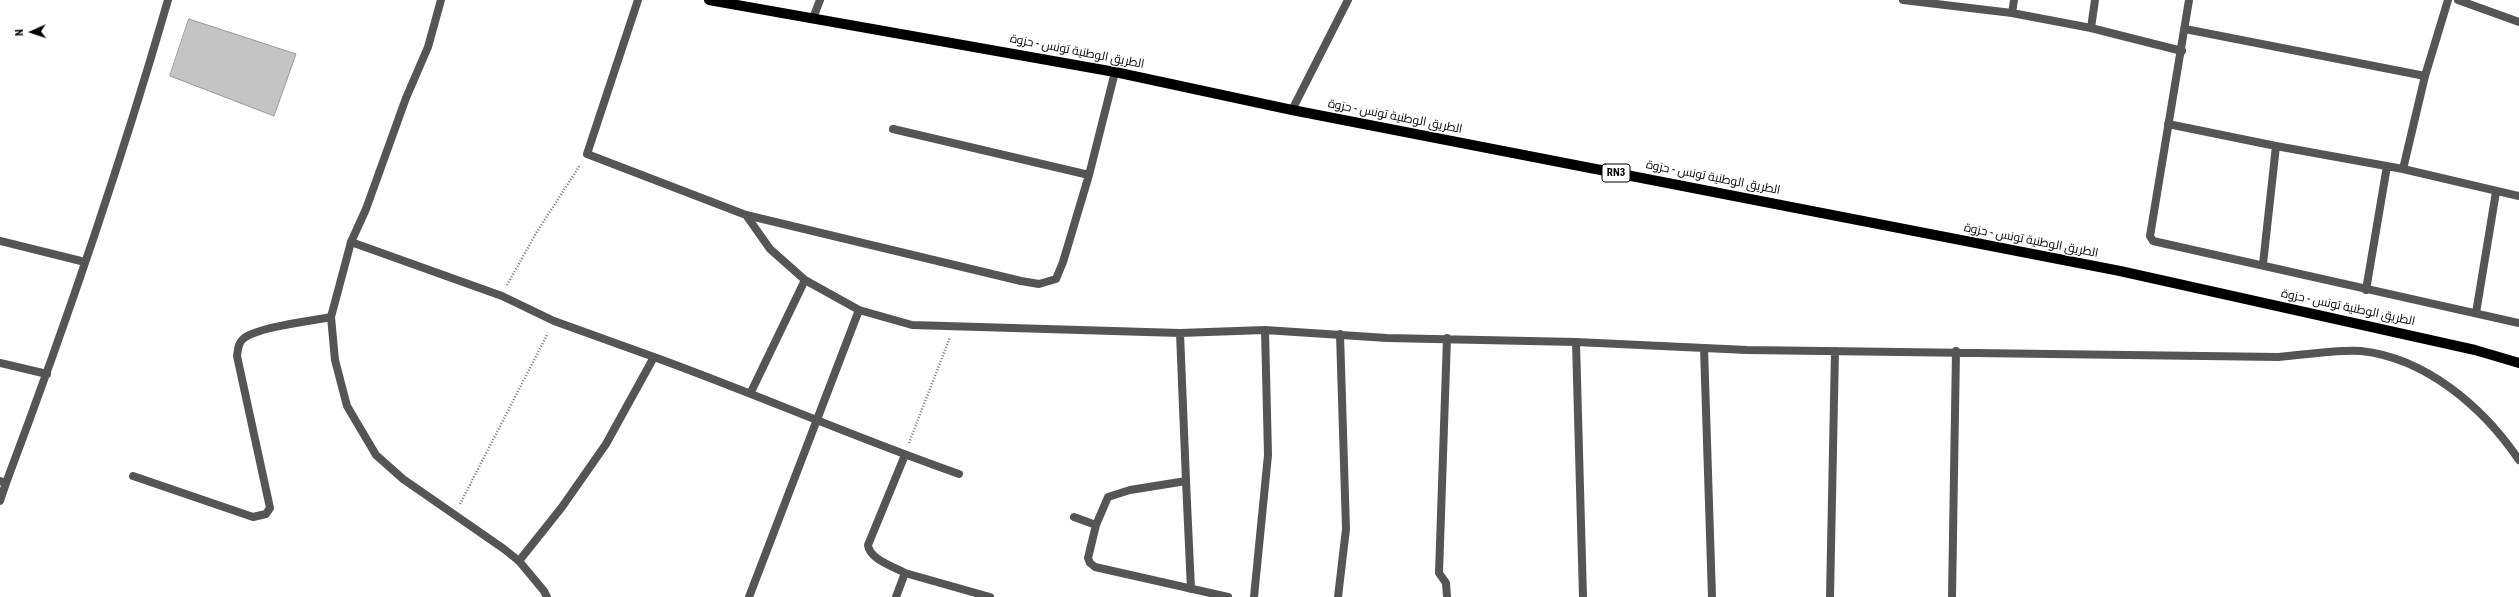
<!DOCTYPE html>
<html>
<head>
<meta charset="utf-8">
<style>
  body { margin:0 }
  #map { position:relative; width:2519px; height:597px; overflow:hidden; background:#fff; font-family:"Roboto Condensed",sans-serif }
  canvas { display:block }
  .north { position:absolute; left:12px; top:12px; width:40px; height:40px; -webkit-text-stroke:3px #fff; paint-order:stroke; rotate:267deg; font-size:11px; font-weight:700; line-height:16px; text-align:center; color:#000 }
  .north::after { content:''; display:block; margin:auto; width:14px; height:18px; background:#000; clip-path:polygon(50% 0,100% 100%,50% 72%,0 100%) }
</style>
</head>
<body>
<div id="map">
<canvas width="2519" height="597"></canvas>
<div class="north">N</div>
</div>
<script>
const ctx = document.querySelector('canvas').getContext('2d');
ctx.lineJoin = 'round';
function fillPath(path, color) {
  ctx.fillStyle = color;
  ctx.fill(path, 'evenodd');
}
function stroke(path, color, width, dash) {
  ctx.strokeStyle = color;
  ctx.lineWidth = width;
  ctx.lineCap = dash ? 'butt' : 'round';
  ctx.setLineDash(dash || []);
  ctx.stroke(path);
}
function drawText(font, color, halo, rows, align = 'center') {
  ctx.font = font + ' "Roboto Condensed",Cairo,sans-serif';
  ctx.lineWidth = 3;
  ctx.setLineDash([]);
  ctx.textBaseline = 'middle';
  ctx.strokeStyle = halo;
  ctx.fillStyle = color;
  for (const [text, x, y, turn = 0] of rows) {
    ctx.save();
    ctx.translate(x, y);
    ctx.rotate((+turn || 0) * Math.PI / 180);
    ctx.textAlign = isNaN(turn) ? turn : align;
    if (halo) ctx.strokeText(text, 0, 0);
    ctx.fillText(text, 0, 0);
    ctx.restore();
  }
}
const building = new Path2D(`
  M189,19l107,35 -22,62 -104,-40z`);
fillPath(building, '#c4c4c4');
stroke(building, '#999', 1);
stroke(new Path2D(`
  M507,285l28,-50 45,-70
  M909,443l41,-106
  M460,504l88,-171`), '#777', 2.5, [1, 2]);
stroke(new Path2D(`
  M638,0l-51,154 159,61 24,34 35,31 54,30 53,15 268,8 85,-3 122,8 189,4 171,8 532,7c24,-2 59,-8 82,-6 65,7 122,56 158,109
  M1903,0l109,13 79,15 91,23
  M2189,0l-39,236 3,5 366,82
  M2458,0l61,22
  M2012,13l2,-13
  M813,18l7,-18
  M2091,28l4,-28
  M2185,29l240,47
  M2168,124l108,22 127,23 22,-93 23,-76
  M893,129l196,46
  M2403,169l116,27
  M746,215l275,66 18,3 17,-5 7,-17 26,-87 26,-103
  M0,241l85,21
  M351,242l151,54 52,25 100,36
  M2263,264l13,-118
  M2366,290l21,-124
  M2476,313l20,-121
  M1180,333l6,148 -56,9 -22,7 -12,28 -8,33 2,5 5,4 133,30
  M1576,342l7,255
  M1704,348l8,249
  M0,363l47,11
  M751,392l54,-112
  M133,476l120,41 13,-3 4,-6 -33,-152c1,-6 1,-13 6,-17 14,-12 68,-18 88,-22
  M0,481l6,2 -6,18
  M1186,481l5,108
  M6,483c60,-159 115,-320 162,-483
  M1074,517l22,8
  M519,561l43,-54 44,-63 48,-87c102,37 202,81 305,117
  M905,573l85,24
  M749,597l110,-287
  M896,597l9,-24c-11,-6 -36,-14 -37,-28l37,-90
  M1254,597l14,-142 -3,-125
  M1338,597l8,-68 -6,-195
  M1447,597l-1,-14 -7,-10 8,-235
  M1830,597l5,-246
  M1952,597l4,-246`), '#555', 8);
stroke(new Path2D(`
  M441,0l-13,47 -22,51 -40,111 -15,33 -20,75 4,43 12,46 29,49 27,24 101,70 15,12 25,30 3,6
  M1292,110l56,-110`), '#555', 8);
stroke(new Path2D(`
  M709,0l406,72 177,38 828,161 355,79 44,13`), '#000', 10);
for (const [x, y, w] of [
  [1616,173,28]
]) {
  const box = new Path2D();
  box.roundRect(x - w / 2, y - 9, w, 18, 3);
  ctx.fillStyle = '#fff';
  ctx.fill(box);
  stroke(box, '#000', 1);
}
drawText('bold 11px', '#000', null, [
  ["RN3",1616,173]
]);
drawText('12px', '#000', '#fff', [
  ["الطريق الوطنية تونس - حزوة",1077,52,11],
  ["الطريق الوطنية تونس - حزوة",1395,117,11],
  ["الطريق الوطنية تونس - حزوة",1713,178,11],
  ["الطريق الوطنية تونس - حزوة",2031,241,11],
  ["الطريق الوطنية تونس - حزوة",2348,308,12]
]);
</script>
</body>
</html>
